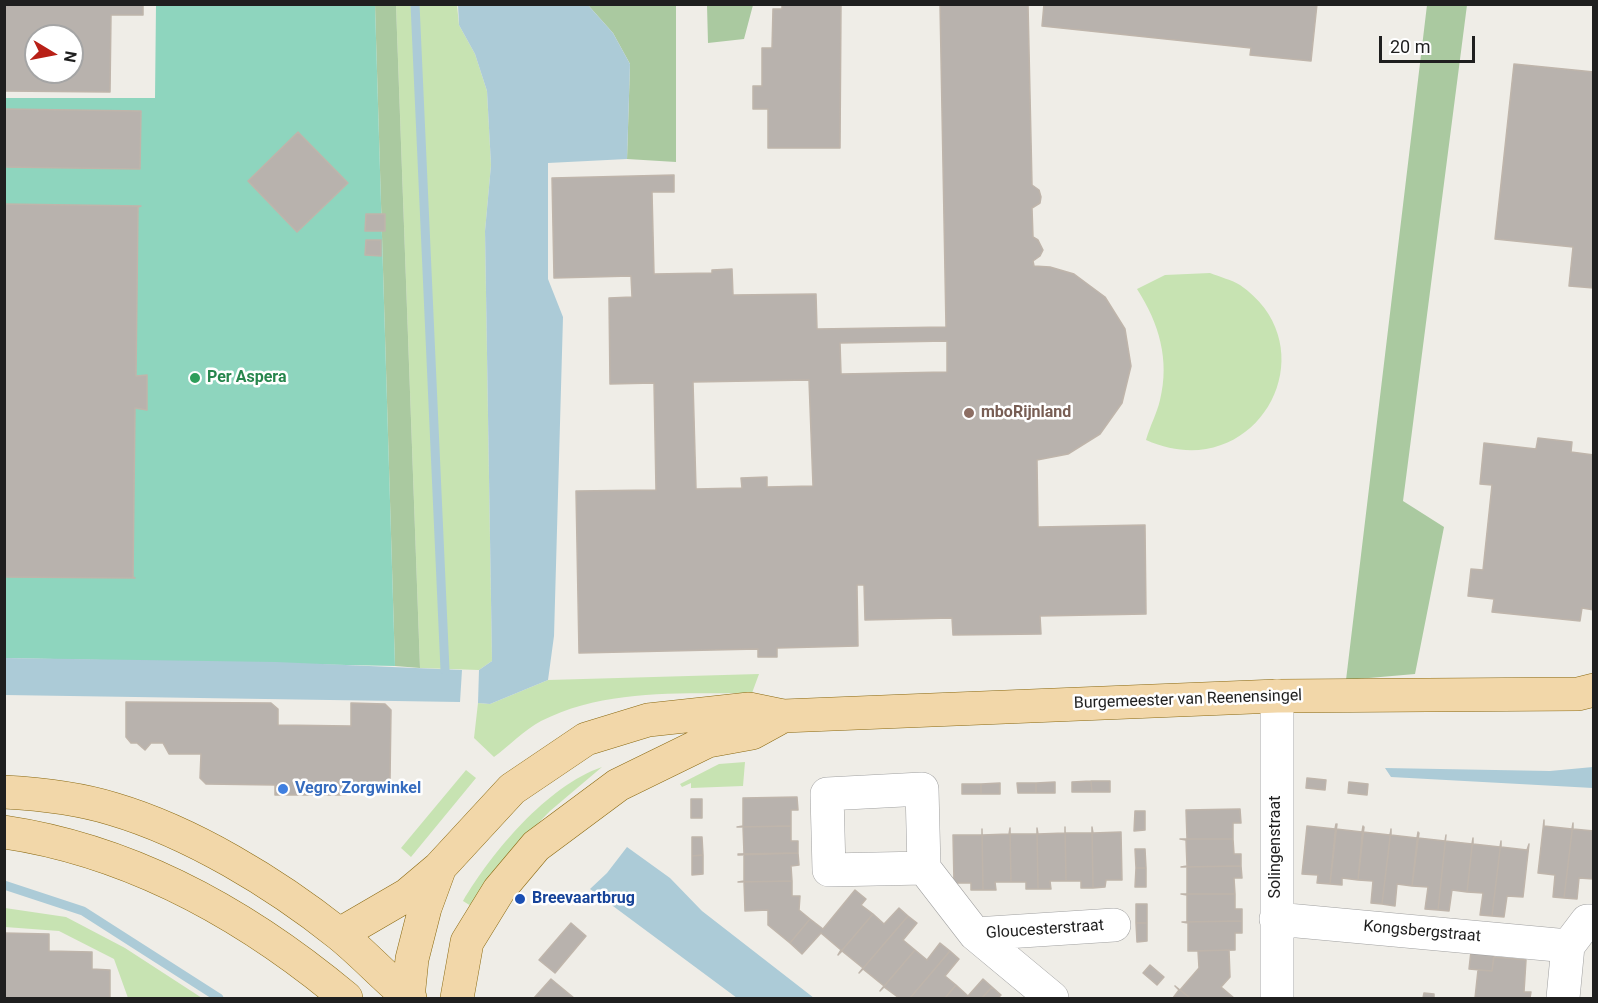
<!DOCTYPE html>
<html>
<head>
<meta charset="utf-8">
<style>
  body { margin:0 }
  #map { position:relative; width:1598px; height:1003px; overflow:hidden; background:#efede7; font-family:Roboto,sans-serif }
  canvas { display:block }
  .frame { position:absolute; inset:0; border:6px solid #1f1f1f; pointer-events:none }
  .north { position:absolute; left:24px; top:24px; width:60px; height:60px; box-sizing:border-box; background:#fff; border:2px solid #a5a5a5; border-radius:50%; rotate:100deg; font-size:16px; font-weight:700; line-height:24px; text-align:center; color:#1f1f1f }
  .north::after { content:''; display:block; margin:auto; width:21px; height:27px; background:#b82017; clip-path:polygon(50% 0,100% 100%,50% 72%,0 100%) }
  .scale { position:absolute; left:1379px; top:36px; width:96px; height:27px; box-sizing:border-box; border:3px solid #1f1f1f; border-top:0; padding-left:8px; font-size:18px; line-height:21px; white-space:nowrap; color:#1f1f1f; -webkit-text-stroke:4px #fff; paint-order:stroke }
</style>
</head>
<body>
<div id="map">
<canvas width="1598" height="1003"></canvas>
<div class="frame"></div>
<div class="north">N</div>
<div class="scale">20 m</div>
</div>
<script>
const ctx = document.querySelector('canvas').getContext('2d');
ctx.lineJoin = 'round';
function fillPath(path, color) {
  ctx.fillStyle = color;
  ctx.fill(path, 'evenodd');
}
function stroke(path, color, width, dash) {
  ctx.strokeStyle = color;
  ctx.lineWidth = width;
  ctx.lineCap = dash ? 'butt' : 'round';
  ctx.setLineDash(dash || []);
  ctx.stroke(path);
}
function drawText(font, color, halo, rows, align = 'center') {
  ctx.font = font + ' Roboto,sans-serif';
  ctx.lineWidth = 5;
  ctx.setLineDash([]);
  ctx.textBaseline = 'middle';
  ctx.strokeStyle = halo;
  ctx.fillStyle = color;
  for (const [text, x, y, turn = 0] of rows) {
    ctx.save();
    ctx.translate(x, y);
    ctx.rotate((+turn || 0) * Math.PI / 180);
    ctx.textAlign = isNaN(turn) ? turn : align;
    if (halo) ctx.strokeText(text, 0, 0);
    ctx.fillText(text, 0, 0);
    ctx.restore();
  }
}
fillPath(new Path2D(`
  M396,5h61l2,20 16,29 12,37 4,74 -6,66 7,430 -13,9 -59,-2z
  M1210,273c10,4 22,7 30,12 93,64 16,204 -94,155 4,-14 11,-27 14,-40 10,-40 -1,-77 -23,-111l28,-14z
  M759,674l-7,19c-71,1 -146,-5 -211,28 -17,9 -32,25 -47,36l-20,-19 4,-35 12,1 58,-24z
  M745,762l-2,24 -52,2v-5l-9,4 -2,-3 39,-20z
  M602,767l-52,44 -36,37 -43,58 -8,-5c29,-49 84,-115 139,-134z
  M466,770l10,8 -65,79 -10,-9z
  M5,908l61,9 59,31 77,50h-74l-14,-39 -55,-28 -54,-4z`), '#c7e3b2');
fillPath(new Path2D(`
  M375,5h21l24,663 -25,-2z
  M588,5h88v157l-49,-3 3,-95 -17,-31z
  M707,5h46l-9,34 -36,4z
  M1427,5h40l-64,496 41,26 -29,147 -69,6z`), '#aac9a0');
fillPath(new Path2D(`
  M156,5h219l20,661 -390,-8v-560h150z`), '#8ed5be');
fillPath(new Path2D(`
  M458,5h130l25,28 17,31 -3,95 -79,4v116l15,38 -9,319 -6,44 -58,24 -12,-1 1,-33 13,-9 -7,-430 6,-66 -4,-74 -12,-37 -16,-29z
  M5,658l271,4 186,8 -2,32 -455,-7z
  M1593,767v21l-202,-11 -6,-9 165,3z
  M627,847l43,31 32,33 112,87h-77l-147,-109 17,-16z`), '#accbd7');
stroke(new Path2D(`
  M415,4l30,666
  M4,885l79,26 136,87`), '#accbd7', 9);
const building = new Path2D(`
  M4,4h139v11h-32l-1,77 -106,-1zM36,36h36v36h-36z
  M782,4h59l-1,144h-72v-39h-15v-23h9v-38h10l1,-39h9z
  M940,4h88l4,181 7,5 2,7 -1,6 -8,5 1,29 5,3 5,10 -3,6 -7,5 1,5 16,1 24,7 31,23 20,32 6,37 -9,37 -22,31 -32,20 -31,6 1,67 107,-2 1,89 -106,2 1,18 -88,1 -1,-17 -87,2 -1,-35h-7l1,61 -81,2v9h-19v-8l-179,4 -3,-162 80,-1 -2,-107 -44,1 -1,-86 23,-1 -1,-21 -77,2 -2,-100 122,-3v17h-22l2,82 58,-1v-3l20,-1 1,26 83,-1 1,35 129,-2zM947,341v31l-106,2 -1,-31zM809,380l4,106 -46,1v-10l-26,1 1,10 -46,1 -3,-107z
  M1044,4h273l-6,57 -61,-6 1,-7 -209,-22z
  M1514,64l80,8v216l-25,-2 4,-39 -78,-8z
  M4,109l137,2 -1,58 -136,-2z
  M298,132l50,51 -51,49 -49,-51z
  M4,204l137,2 -3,1 -2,169 11,-1v35l-12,-2 -2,169 2,1 -131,-1z
  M366,214h19v17h-20z
  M366,240h15v16l-16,-1z
  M1538,438l34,4 -1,10 23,3v155l-12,-2 -2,13 -88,-9 2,-13 -26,-3 3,-27 12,1 9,-85 -12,-1 4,-41 52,6z
  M126,702l145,1 7,6v16l73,1v-23l34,1 6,6 -1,70 -6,6 -31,-1 -7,10h-71v-10l-69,-1 -6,-6 1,-24h-32l-6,-11h-12l-6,7 -8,-7h-6l-5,-6z
  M1307,778l19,2 -1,10 -19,-2z
  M1091,781l1,11h-20v-10z
  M1091,781h19v11h-18z
  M1055,782v11h-19v-10z
  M1349,782l19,2 -1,11 -19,-2z
  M1000,783v11h-19v-10z
  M1017,783h19v10h-18z
  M962,784h19v10h-19z
  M797,797l1,13h-7v16l-54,1 6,-1v-28z
  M691,799h11v19h-11z
  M1240,809l1,14h-8v16h-53h7l-1,-29z
  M1135,811h10v19l-11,1z
  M1544,820v6l28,3 1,-6 -9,75 -11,-1 2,-22 -17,-2z
  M1573,823v6l21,2v48l-15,-1 -2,21 -13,-1z
  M1336,824l-6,60 -13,-1 1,-8 -16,-1 5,-48 28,3z
  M1337,824l-1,5 26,3 1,-6 -5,54 -16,-2v7l-12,-1z
  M791,826v15h7v12l-60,1h6l-1,-27h-5z
  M1065,827l1,54h-16l1,8h-13l-1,-61 1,6 27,-1z
  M1065,827v6h27v-6l1,61h-12v-7h-15z
  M1092,827l1,6 28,-1 1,48h-16l-1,7 -12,1z
  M1364,827l-1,5 27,3 1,-5 -9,74 -11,-1 2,-22 -15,-1z
  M1010,828l1,54h-16l1,8h-13l-1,-61v6l27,-1z
  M1037,828l1,61h-12v-7h-15l-1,-54v6h27z
  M982,829l1,61h-12v-7h-17l-1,-48h29z
  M1391,829v6l26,3 1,-6 -6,54 -15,-2 -2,22 -13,-2z
  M1419,833l-1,5 27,3 1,-6 -8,75 -13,-1 3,-22 -16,-1z
  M1446,835l-1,6 27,3 1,-6 -6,54 -15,-2 -3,21 -11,-1z
  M692,837h10l1,18 -11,1z
  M1473,838v6l27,3 1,-6 -9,75 -12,-1 3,-22 -16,-1z
  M1180,839h53l1,15h7v12l-60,1 6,-1 -1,-26z
  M1501,841v6l26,3 2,-6 -6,53 -16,-1 -3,21 -12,-1z
  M1135,849h10l1,19h-10z
  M798,853l1,12 -8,1 1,15 -54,1 6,-1v-26h-6z
  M703,855v19l-11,1v-19z
  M1241,866l1,12h-8l1,16h-54h6v-27h-6z
  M1136,868h10v19h-11z
  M792,881v15h8l-1,14 11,9 -20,24 -22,-18v-15l-23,1 -1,-29h-6z
  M855,890l11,9 -5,6 12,9 -35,41 3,-5 -20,-17 -19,21 -12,-11 20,-24 13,10z
  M1181,894h54v15h7v12l-60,1h5v-27z
  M1136,904h11v19h-11z
  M899,908l9,8 -49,57 4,-5 -21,-17 -4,4 35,-41 11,10z
  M908,916l9,7 -14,17 12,10 -35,41 4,-5 -21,-17 -4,4z
  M1242,921v12h-7v17l-47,1v-28l-6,-1z
  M571,923l15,13 -31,37 -16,-13z
  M1136,923h11v18l-10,1z
  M4,933l45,1v17l43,1v17l18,1v28h-106z
  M940,943l10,8 -40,47h-11l-15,-11 -4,4 35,-41 12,10z
  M1229,950l1,27 -9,10 13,11h-44l-15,-12 5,4 19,-22 -1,-17z
  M950,951l9,8 -14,17 11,9 -11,13h-35z
  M1471,951l23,3 -2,17 -23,-2z
  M1494,957l32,3 -2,32h7l-1,6h-60h5l3,-28 14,1z
  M1150,965l14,12 -7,8 -14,-12z
  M551,979l23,19h-40z
  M983,979l9,8 -10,11h-37l11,-13 12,11z
  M1175,986l15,12h-17l6,-8z
  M992,987l9,8 -3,3h-16z
  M1424,993l10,1v4h-11z`);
fillPath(building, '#b8b2ad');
stroke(building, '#bfb5ab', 1.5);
const minor = new Path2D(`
  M1277,696v302
  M924,868l-95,2 -2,-76 95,-5 2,79 51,66 77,64
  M1276,919l292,27 -5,52
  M975,934l139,-9
  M1568,946l19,-25h7`);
const major = new Path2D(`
  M4,792c36,2 74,6 109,17 78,23 162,74 226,125 25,20 46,44 71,64
  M4,832c128,19 244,84 342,166
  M340,934l67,-39 32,-27
  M408,998l4,-39 13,-51 15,-41 72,-78 74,-50 62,-19 101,-11 34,7 494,-20 301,-2 16,-4
  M457,998l10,-56 32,-52 37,-44 82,-61 90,-44 44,-8 31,-17`);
stroke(minor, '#a0a0a0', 34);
stroke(major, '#8a6911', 34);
stroke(minor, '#fff', 33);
stroke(major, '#f2d7a9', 33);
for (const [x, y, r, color] of [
  [195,378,6,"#2e9e5b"],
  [969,413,6,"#8d6e63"],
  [283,789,6,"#3f7fe0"],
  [520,899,6,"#1a4fb4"]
]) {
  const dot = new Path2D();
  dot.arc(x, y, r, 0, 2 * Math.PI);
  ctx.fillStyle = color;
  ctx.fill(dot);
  stroke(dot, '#fff', 2);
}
drawText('bold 16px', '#27864d', '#fff', [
  ["Per Aspera",207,378]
], 'left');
drawText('bold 16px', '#785e54', '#fff', [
  ["mboRijnland",981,413]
], 'left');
drawText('16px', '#1f1f1f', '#fff', [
  ["Burgemeester van Reenensingel",1188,700,-2],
  ["Solingenstraat",1276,847,-90],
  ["Gloucesterstraat",1045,930,-4],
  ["Kongsbergstraat",1422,932,5]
]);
drawText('bold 16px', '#366cbe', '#fff', [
  ["Vegro Zorgwinkel",295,789]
], 'left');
drawText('bold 16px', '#164399', '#fff', [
  ["Breevaartbrug",532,899]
], 'left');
</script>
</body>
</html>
